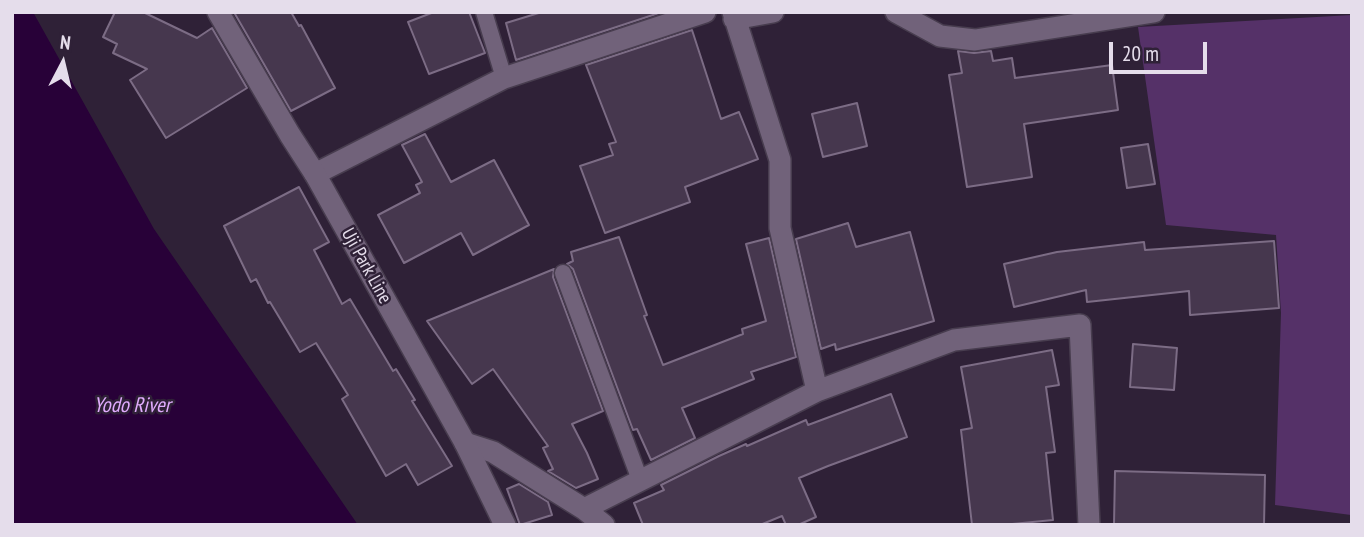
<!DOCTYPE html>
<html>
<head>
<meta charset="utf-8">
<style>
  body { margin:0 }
  #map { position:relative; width:1364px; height:537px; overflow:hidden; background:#2f2137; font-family:"PT Sans Narrow",sans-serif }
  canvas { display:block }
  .frame { position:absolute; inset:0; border:14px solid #e5ddeb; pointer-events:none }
  .north { position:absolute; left:28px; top:28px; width:70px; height:70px; -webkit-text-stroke:5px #2f2137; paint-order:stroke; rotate:7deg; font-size:19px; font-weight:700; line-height:28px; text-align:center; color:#e5ddeb }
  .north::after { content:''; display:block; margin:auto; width:24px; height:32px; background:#e5ddeb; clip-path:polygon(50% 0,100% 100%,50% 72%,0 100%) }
  .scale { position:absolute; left:1109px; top:42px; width:98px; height:32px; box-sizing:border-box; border:4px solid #e5ddeb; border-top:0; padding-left:9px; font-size:21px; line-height:24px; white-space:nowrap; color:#e5ddeb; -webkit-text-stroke:5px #2f2137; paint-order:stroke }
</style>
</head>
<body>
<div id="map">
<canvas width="1364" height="537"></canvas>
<div class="frame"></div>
<div class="north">N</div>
<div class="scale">20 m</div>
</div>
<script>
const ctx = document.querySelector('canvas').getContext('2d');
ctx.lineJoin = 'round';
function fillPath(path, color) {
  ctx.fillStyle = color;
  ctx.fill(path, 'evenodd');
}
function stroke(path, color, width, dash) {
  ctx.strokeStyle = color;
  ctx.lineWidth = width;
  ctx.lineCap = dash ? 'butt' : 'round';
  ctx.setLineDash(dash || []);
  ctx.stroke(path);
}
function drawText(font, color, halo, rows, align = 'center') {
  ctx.font = font + ' "PT Sans Narrow",sans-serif';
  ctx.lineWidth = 5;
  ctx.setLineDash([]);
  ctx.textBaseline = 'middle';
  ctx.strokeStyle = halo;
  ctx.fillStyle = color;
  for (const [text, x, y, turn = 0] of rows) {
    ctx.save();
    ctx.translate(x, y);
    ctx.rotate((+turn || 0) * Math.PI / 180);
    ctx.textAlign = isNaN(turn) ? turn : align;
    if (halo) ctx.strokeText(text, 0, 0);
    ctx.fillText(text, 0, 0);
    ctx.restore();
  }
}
fillPath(new Path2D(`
  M1352,15v510h-2l1,-10 -76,-10 6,-192 -5,-78 -110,-10 -28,-198z`), '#553168');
fillPath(new Path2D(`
  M12,12h21l121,217 204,296h-346z`), '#280138');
const building = new Path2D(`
  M115,12h28l54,26 15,-10 35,60 -81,50 -36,-58 17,-11 -34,-16 4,-9 -14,-7z
  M238,12h53l8,14 2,-1 34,63 -44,23 -56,-97z
  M434,12h35l16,41 -56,21 -21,-52z
  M542,12h120l-146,48 -10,-37z
  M692,30l29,89 18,-7 19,47 -73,28 5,15 -85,31 -25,-67 33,-11 -4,-11 7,-2 -30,-77z
  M958,51l16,2 17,-2 2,10 19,-3 3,20 97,-13 6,45 -94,14 8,53 -65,10 -18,-112 13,-2z
  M857,103l10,43 -44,11 -11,-43z
  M425,134l26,48 43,-22 35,65 -56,30 -12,-22 -57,30 -26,-48 42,-22 -4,-8 6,-3 -20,-37z
  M1148,144l7,40 -28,4 -6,-40z
  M299,187l30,55 -15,8 28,54 8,-5 43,72 3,-2 19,31 -3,1 40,65 -34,19 -12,-21 -20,12 -44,-77 6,-4 -32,-52 -16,9 -30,-50 -2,1 -12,-24 -5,3 -27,-56z
  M848,223l8,24 54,-15 24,89 -98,29 -1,-6 -14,5 -25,-110z
  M619,237l28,78 -3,1 19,49 80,-31 -1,-5 24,-8 -20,-77 23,-6 27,119 -45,15 3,7 -72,29 13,30 -44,22 -14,-31 -4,1 -60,-161 -6,-5 6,-3 -2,-9z
  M1274,241l5,67 -89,7 -1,-24 -102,11 -1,-12 -72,17 -10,-43 53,-12 87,-10 1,8z
  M554,269l-1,8 50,134 -31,13 15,29 11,26 -22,9 -28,-17 5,-2 -10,-21 5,-2 -55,-77 -21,15 -45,-63z
  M1133,344l44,4 -3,42 -44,-3z
  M1052,350l7,35 -13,2 9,65 -9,1 7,67 -51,5h-30l-11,-95 11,-2 -11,-61z
  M891,394l16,43 -79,29 -29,12 17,39 -18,8h-12l-4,-9 -22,9h-117l-9,-22 30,-13 -3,-5 58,-29 27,-12 1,2 59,-26 2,5z
  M1115,471l150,4 -1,50h-150z
  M519,484l29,18 4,13 -32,10 -13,-36z`);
fillPath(building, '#46374e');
stroke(building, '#7c6c85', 2);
const lane = new Path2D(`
  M484,12l20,66
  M563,273l77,207`);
const street = new Path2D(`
  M733,12l47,148v68l37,163
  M896,12l44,24 35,4 179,-28
  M734,19l39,-7
  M315,174l189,-96 201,-66
  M465,443l28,9 91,57 20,16
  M584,509l233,-118 137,-51 126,-15 9,200`);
const secondary = new Path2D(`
  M218,12l72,123 25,39 150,269 40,82`);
stroke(lane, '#483d4f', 19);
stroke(street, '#483d4f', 24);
stroke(secondary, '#483d4f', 24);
stroke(lane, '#71627a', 16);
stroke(street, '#71627a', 21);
stroke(secondary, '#71627a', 21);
drawText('19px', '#e5ddeb', '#2f2137', [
  ["Uji Park Line",366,266,61]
]);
drawText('italic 21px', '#e1acfe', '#2f2137', [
  ["Yodo River",132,406]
]);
</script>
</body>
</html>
